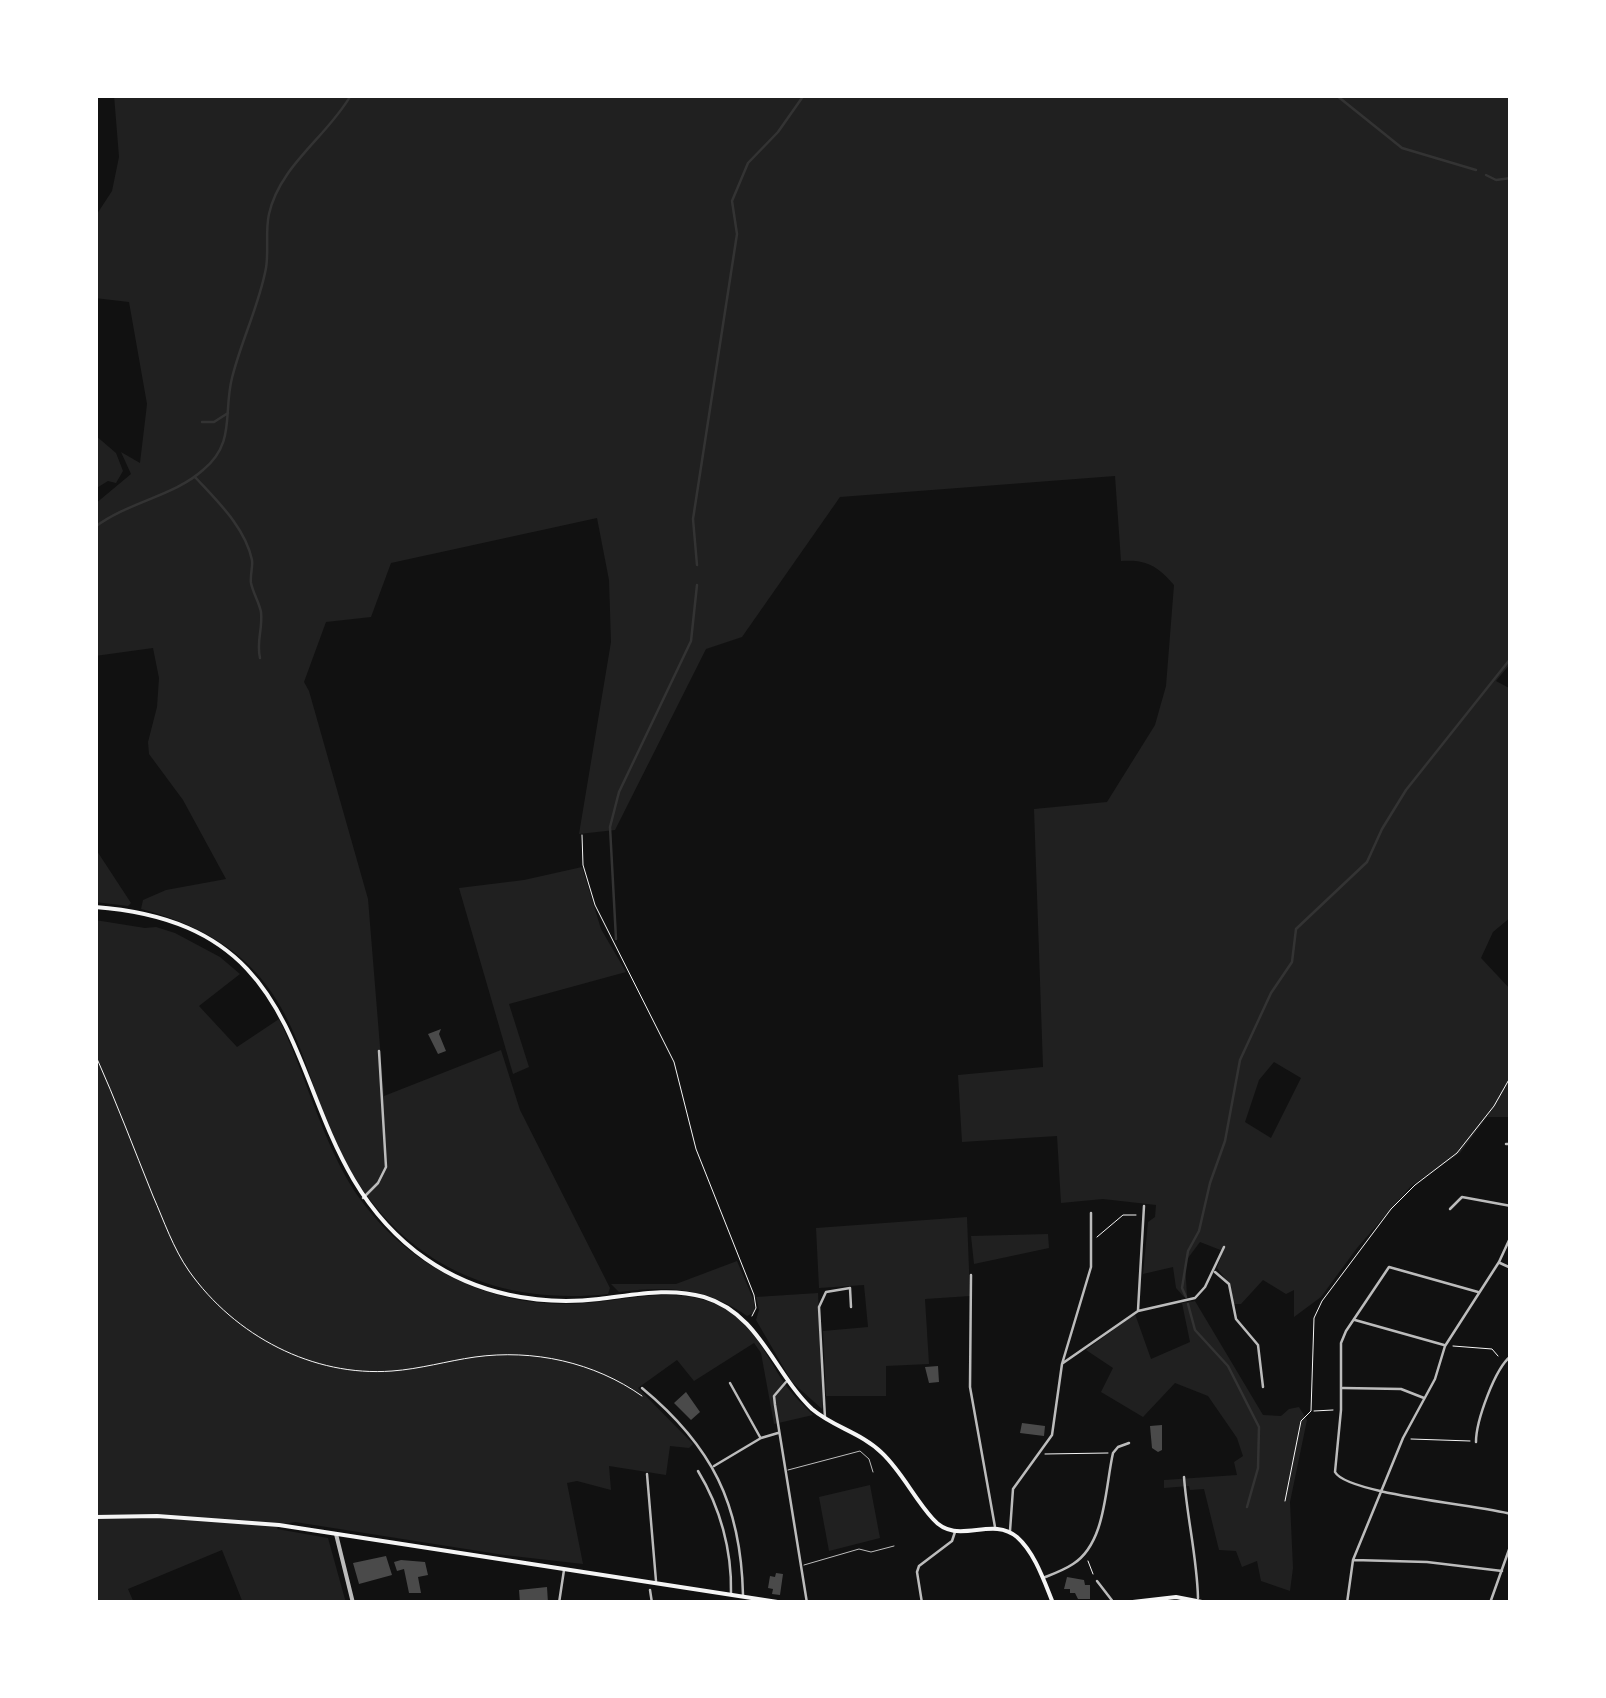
<!DOCTYPE html>
<html>
<head>
<meta charset="utf-8">
<style>
  body { margin:0 }
  #map { position:relative; width:1606px; height:1698px; overflow:hidden; background:#111; font-family:"PT Sans Narrow",sans-serif }
  canvas { display:block }
  .frame { position:absolute; inset:0; border:98px solid #fff; pointer-events:none }
</style>
</head>
<body>
<div id="map">
<canvas width="1606" height="1698"></canvas>
<div class="frame"></div>
</div>
<script>
const ctx = document.querySelector('canvas').getContext('2d');
ctx.lineJoin = 'round';
function fillPath(path, color) {
  ctx.fillStyle = color;
  ctx.fill(path, 'evenodd');
}
function stroke(path, color, width, dash) {
  ctx.strokeStyle = color;
  ctx.lineWidth = width;
  ctx.lineCap = dash ? 'butt' : 'round';
  ctx.setLineDash(dash || []);
  ctx.stroke(path);
}
fillPath(new Path2D(`
  M114,95h1397v568l-15,18 15,8v228l-18,15 -12,26 30,32v127h-24l-27,36 -49,33 -54,62 -36,49 -27,20v-27l-8,4 -23,-14 -22,24h-8l-2,-18 -14,-18 6,-17 -23,-9 -15,20 2,34 -3,1 -8,-9 -3,-21 -30,7 5,-52 7,-5 1,-12 -53,-6 -42,4 -4,-67 -95,6 -4,-67 85,-8 -9,-258 73,-7 48,-77 11,-39 8,-101c-16,-19 -28,-26 -53,-24l-6,-85 -275,21 -98,140 -36,12 -91,181 -36,4 32,-192 -2,-62 -12,-62 -206,45 -20,54 -45,5 -22,60 5,9 59,208 16,197 117,-46 19,60 90,178 -2,6c-130,14 -228,-45 -279,-166 -21,-52 -32,-108 -70,-152 -31,-36 -73,-55 -118,-67l2,-9 23,-10 60,-11 -43,-79 -34,-46 -1,-12 9,-35 2,-29 -6,-30 -58,8v-152l36,-30 -10,-22 19,11 7,-59 -18,-102 -34,-4v-81l17,-26 7,-34zM1274,1062l27,16 -30,60 -26,-16 14,-42z
  M95,435l21,18 7,18 -7,12 -8,-2 -13,8z
  M95,848l36,55 -3,3 -33,-4z
  M582,867l19,62 25,43 -117,32 20,63 -16,7 -54,-186 65,-8z
  M95,920l50,8 11,-1 19,6 45,24 20,17 -41,32 38,41 42,-28c23,48 37,100 61,147 46,91 145,146 245,137 48,-3 97,-20 142,7 29,18 41,50 60,77 8,10 17,19 26,28l-39,9 -13,-71 -7,-10 -60,38 -17,-21 -39,28 55,56 -4,4 -19,-2 -4,29 -57,-9 2,24 -34,-9 -10,2 16,81 -79,-9 -209,-33 -16,3 -2,4 51,9 18,65h-103l-21,-53 -94,39 6,14h-39z
  M967,1217l3,79 -45,3 4,65 -43,2v30h-60l-3,-65 45,-4 -4,-42 -45,3 -3,-60z
  M1048,1234l1,14 -75,16 -3,-28z
  M737,1261l17,40 1,11 -8,4c-41,-29 -80,-30 -128,-24l-8,-8h65z
  M818,1293l5,111 -1,5 -30,-27 -36,-62 3,-10 -3,-13z
  M1195,1301l68,114 18,1 8,-7 10,-2 8,13 -17,82 3,66 -3,23 -29,-10 -4,-20 -15,6 -6,-16 -17,-1 -15,-61 -14,1 -1,-4 -25,2v-8l73,-5 -3,-13 9,-6 -6,-18 -29,-42 -33,-13 -32,34 -42,-25 12,-24 -27,-18 49,-36 16,45 39,-17 -8,-39z
  M870,1485l10,53 -51,13 -10,-54z`), '#202020');
stroke(new Path2D(`
  M1336,95l66,53 74,22
  M1486,175l10,5 15,-2
  M202,422h12l14,-9
  M195,477c22,24 50,50 57,83 1,7 -2,15 -1,23 2,10 8,19 10,29 2,17 -5,29 -1,46
  M95,527c33,-25 79,-31 108,-57 33,-27 20,-57 29,-92 9,-37 27,-72 34,-110 3,-17 -1,-37 3,-54 11,-49 58,-77 82,-119
  M697,565l-4,-46 44,-285 -5,-33 16,-38 30,-31 26,-37
  M616,939l-6,-112 9,-35 72,-151 6,-56
  M1186,1297l-4,-9 6,-37 11,-20 11,-48 15,-42 15,-81 31,-67 21,-31 4,-33 71,-67 15,-33 24,-39 105,-132
  M1188,1304l7,26 33,36 31,61 -1,41 -11,39`), '#333', 2.5);
fillPath(new Path2D(`
  M441,1029l-2,5 7,17 -8,3 -10,-20z
  M938,1366l1,16 -10,1 -4,-16z
  M686,1392l14,20 -9,8 -17,-17z
  M1022,1423l23,3 -1,10 -24,-3z
  M1162,1425v25l-4,2 -6,-4 -2,-22z
  M386,1556l6,19 -33,9 -6,-21z
  M401,1560l24,2 3,13 -10,2 3,16h-12l-5,-24 -7,2 -3,-9z
  M776,1573l7,1 -3,21 -8,-1 1,-5 -5,-1 2,-12 5,1z
  M1067,1577l17,3 1,5h5v14h-12l-3,-6h-5v-4h-6z
  M547,1587l1,16h-28l-1,-13z`), '#4a4a4a');
stroke(new Path2D(`
  M582,835l1,30 12,40 79,157 22,87 58,146 2,13 -4,8
  M95,1054c21,47 39,95 58,142 11,25 20,52 36,75 46,65 124,106 203,100 28,-2 55,-10 83,-14 58,-8 119,5 167,39
  M1097,1237l26,-22h13
  M1453,1346l39,3 6,7
  M1314,1411l19,-1
  M1411,1439l59,2
  M1045,1454l63,-1
  M1285,1501l16,-80 10,-10 3,-93 8,-17 69,-92 24,-24 42,-32 37,-47 17,-30
  M1088,1561l5,13`), '#f5f5f5', 1);
stroke(new Path2D(`
  M788,1470l72,-19 9,8 4,13
  M804,1565l55,-16 12,3 23,-6`), '#bcbcbc', 1);
stroke(new Path2D(`
  M1506,1144h5
  M363,1198l15,-15 8,-16 -7,-116
  M1450,1209l12,-12 49,9
  M1500,1263l11,5
  M1215,1272l14,12 7,35 22,26 5,42
  M971,1275l-1,112 25,140
  M1478,1292l-89,-25 -43,64 -5,12v67l-6,62c12,22 144,33 176,42
  M1138,1310l6,-104
  M1355,1320l89,25
  M1063,1363l75,-52 57,-13 10,-11 19,-40
  M786,1382l-12,14 1,9 32,198
  M730,1383l30,54
  M642,1388c70,58 99,116 101,207
  M1343,1388l58,1 23,9
  M825,1418l-6,-111 7,-15 24,-4 1,19
  M1476,1442c0,-21 19,-74 35,-86
  M714,1466l47,-28 17,-5
  M698,1471c22,36 34,79 33,122
  M647,1474l9,107
  M1184,1477c3,41 13,80 14,121
  M1010,1531l3,-42 39,-54 10,-71 29,-97v-54
  M1354,1560l73,2 75,9
  M1043,1578c10,-4 21,-8 30,-14 33,-21 32,-76 40,-111l5,-6 11,-4
  M1097,1581l17,22
  M650,1590l2,13
  M559,1603l5,-33
  M922,1603l-5,-31 2,-6 33,-25 3,-9
  M1347,1603l6,-43 50,-122 32,-59 10,-33 54,-84 12,-26
  M1490,1603l21,-59`), '#bcbcbc', 2.5);
stroke(new Path2D(`
  M336,1534l17,69`), '#bcbcbc', 4);
stroke(new Path2D(`
  M95,907c254,19 171,240 331,352 50,35 113,47 173,40 35,-4 70,-12 105,-2 56,17 69,75 108,112 21,18 50,24 70,44 20,19 32,45 51,66 24,28 58,-4 84,18 18,16 27,44 36,66
  M95,1517l62,-1 122,9 505,78
  M1124,1603l52,-6 31,6`), '#f5f5f5', 4);
</script>
</body>
</html>
